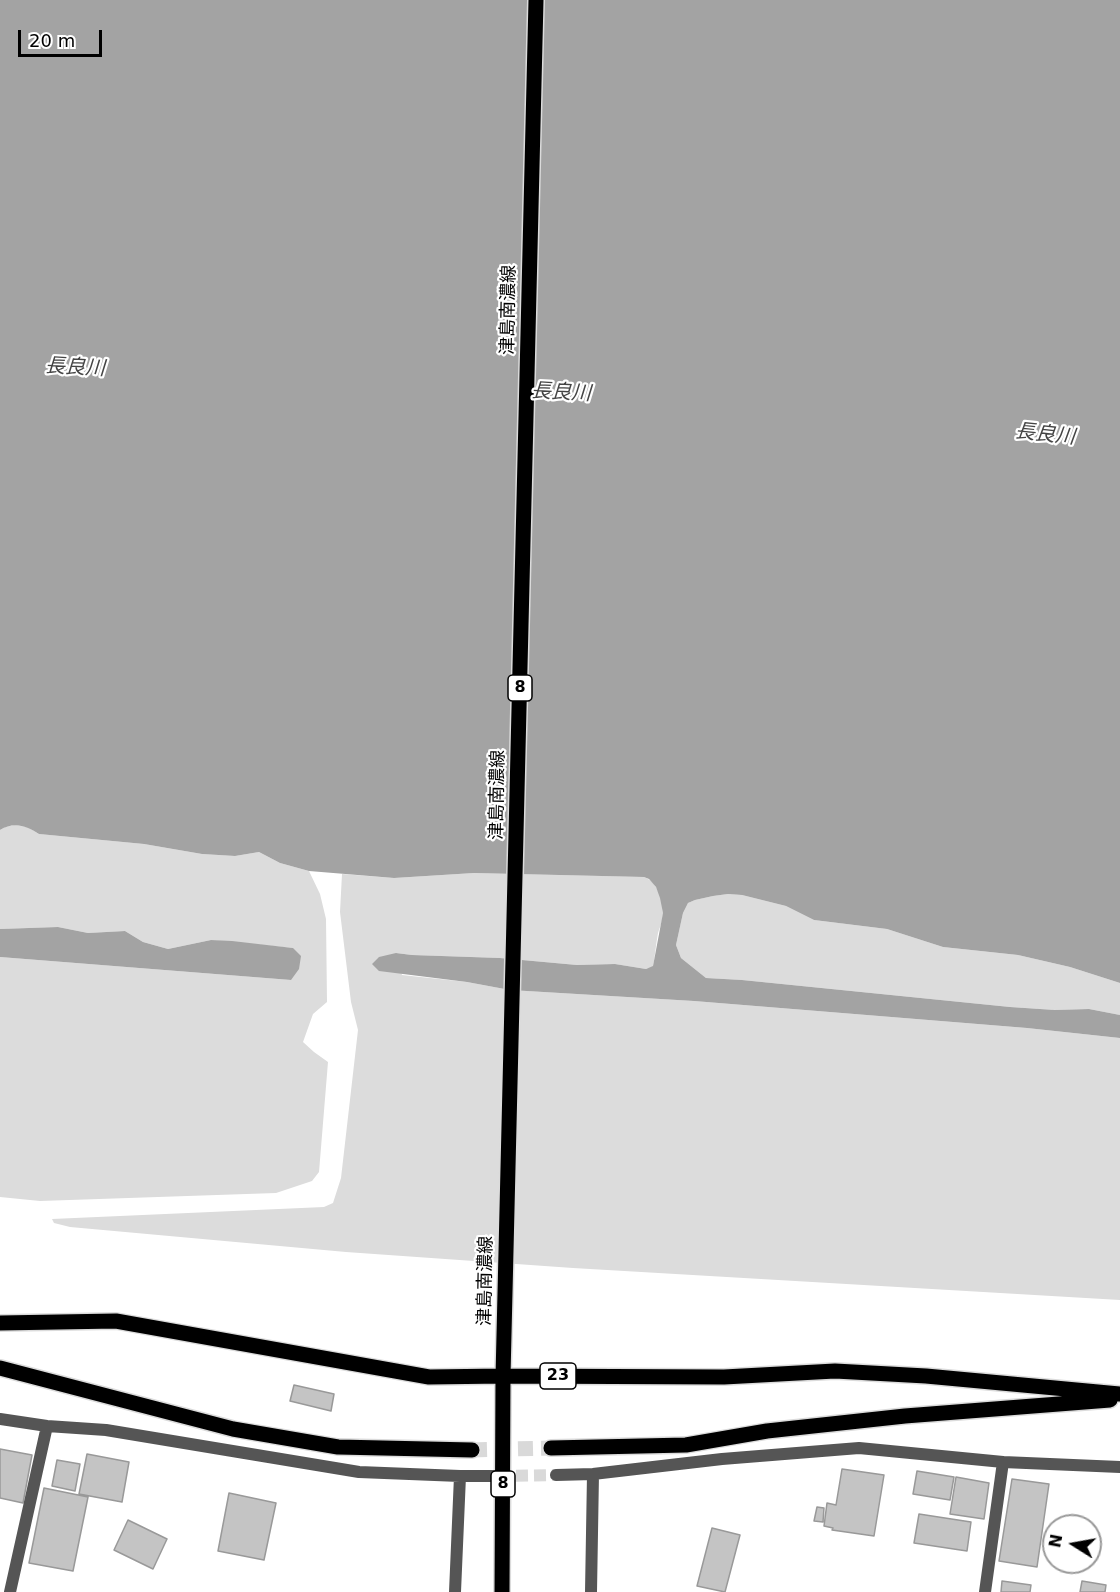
<!DOCTYPE html>
<html>
<head>
<meta charset="utf-8">
<style>
  body { margin:0 }
  #map { position:relative; width:1120px; height:1592px; overflow:hidden; background:#fff; font-family:"DejaVu Sans",sans-serif }
  canvas { display:block }
  .north { position:absolute; left:1042px; top:1514px; width:60px; height:60px; box-sizing:border-box; background:#fff; border:2px solid #999; border-radius:50%; rotate:281deg; font-size:16px; font-weight:700; line-height:24px; text-align:center; color:#000 }
  .north::after { content:''; display:block; margin:auto; width:21px; height:27px; background:#000; clip-path:polygon(50% 0,100% 100%,50% 72%,0 100%) }
  .scale { position:absolute; left:18px; top:30px; width:84px; height:27px; box-sizing:border-box; border:3px solid #000; border-top:0; padding-left:8px; font-size:18px; line-height:21px; white-space:nowrap; color:#000; -webkit-text-stroke:4px #fff; paint-order:stroke }
</style>
</head>
<body>
<div id="map">
<canvas width="1120" height="1592"></canvas>
<div class="north">N</div>
<div class="scale">20 m</div>
</div>
<script>
const ctx = document.querySelector('canvas').getContext('2d');
ctx.lineJoin = 'round';
function fillPath(path, color) {
  ctx.fillStyle = color;
  ctx.fill(path, 'evenodd');
}
function stroke(path, color, width, dash) {
  ctx.strokeStyle = color;
  ctx.lineWidth = width;
  ctx.lineCap = dash ? 'butt' : 'round';
  ctx.setLineDash(dash || []);
  ctx.stroke(path);
}
function drawText(font, color, halo, rows, align = 'center') {
  ctx.font = font + ' "DejaVu Sans","Noto Sans JP",sans-serif';
  ctx.lineWidth = 4.5;
  ctx.setLineDash([]);
  ctx.textBaseline = 'middle';
  ctx.strokeStyle = halo;
  ctx.fillStyle = color;
  for (const [text, x, y, turn = 0] of rows) {
    ctx.save();
    ctx.translate(x, y);
    ctx.rotate((+turn || 0) * Math.PI / 180);
    ctx.textAlign = isNaN(turn) ? turn : align;
    if (halo) ctx.strokeText(text, 0, 0);
    ctx.fillText(text, 0, 0);
    ctx.restore();
  }
}
fillPath(new Path2D(`
  M15,825l13,2 11,7 105,10 58,10 33,2 24,-4 21,11 29,8 11,23 6,25 1,83 -14,12 -10,28 11,10 14,10 -9,110 -7,9 -36,12 -236,8 -40,-4v-240l291,23 2,-32 -82,-8 -43,9 -25,-7 -18,-11 -37,2 -30,-6 -58,2v-99l5,-3z
  M474,873l170,4c13,4 19,23 19,36 0,7 -3,14 -5,20 -2,11 -3,22 -5,34l-7,2 -31,-5 -38,1 -77,-7 -88,-3 -16,-2 6,22 65,7 43,8 184,11 333,27 93,10v262l-547,-32 -227,-16 -276,-25 -16,-4 -2,-4 272,-12 9,-4 8,-25 17,-148 -7,-28 -11,-90 2,-38 52,4z
  M728,894l14,1 44,11 28,14 73,9 56,18 75,8 52,12 50,16v32l-31,-6 -34,1 -45,-3 -268,-27 -36,-2 -25,-20 -5,-13 7,-32 5,-10 7,-3 18,-4z`), '#dcdcdc');
fillPath(new Path2D(`
  M0,0h1120v983l-50,-16 -52,-12 -75,-8 -56,-18 -73,-9 -28,-14 -44,-11 -14,-1 -15,2 -18,4 -7,3 -5,10 -7,32 5,13 25,20 36,2 268,27 45,3 34,-1 31,6v23l-93,-10 -333,-27 -184,-11 -43,-8 -88,-11 -7,-7 7,-7 17,-4 16,2 88,3 77,7 38,-1 31,5 7,-3 10,-53 -3,-15 -4,-11 -7,-8 -5,-2 -170,-4 -80,5 -85,-7 -29,-8 -21,-11 -24,4 -33,-2 -58,-10 -105,-10c-12,-8 -25,-13 -39,-4z
  M58,927l30,6 37,-2 18,11 25,7 43,-9 21,1 61,7 8,8 -2,13 -8,11 -291,-23v-28z`), '#a3a3a3');
const building = new Path2D(`
  M294,1385l40,9 -3,17 -41,-10z
  M0,1449l32,6 -9,48 -23,-5z
  M87,1454l42,8 -7,40 -43,-8z
  M57,1460l23,4 -5,27 -23,-5z
  M842,1469l42,6 -10,61 -42,-6 1,-2 -9,-2 3,-23 9,2z
  M917,1471l37,6 -4,23 -37,-6z
  M956,1477l33,6 -5,36 -34,-5z
  M1012,1479l37,5 -12,83 -38,-6z
  M44,1488l44,9 -15,74 -44,-8z
  M229,1493l47,10 -12,57 -46,-9z
  M817,1507l7,1 -1,14 -9,-1z
  M919,1514l52,8 -4,29 -53,-8z
  M128,1520l39,19 -14,30 -39,-19z
  M712,1528l28,7 -15,57 -28,-6z
  M1002,1581l29,4 -1,7h-29z
  M1082,1581l24,4 -1,7h-25z`);
fillPath(building, '#c4c4c4');
stroke(building, '#999', 1.5);
stroke(new Path2D(`
  M498,1476l58,-1`), '#d9d9d9', 12, [12, 6]);
stroke(new Path2D(`
  M472,1450l79,-2`), '#d9d9d9', 15, [15, 8]);
const primary = new Path2D(`
  M0,1323l116,-2 313,56 74,-1 221,1 111,-6 91,5 194,18
  M0,1368l233,61 105,18 134,3
  M551,1448l135,-3 81,-14 138,-15 205,-16
  M502,1592l1,-216 33,-1376`);
stroke(primary, '#dbdbdb', 18);
stroke(new Path2D(`
  M0,1419l47,7 59,4 253,42 101,4h38
  M556,1475l37,-1 129,-15 137,-11 144,14 117,5
  M10,1592l37,-166
  M455,1592l5,-116
  M591,1592l2,-118
  M985,1592l18,-130`), '#555', 12);
stroke(primary, '#000', 15);
for (const [x, y, w] of [
  [520,688,24],
  [558,1376,36],
  [503,1484,24]
]) {
  const box = new Path2D();
  box.roundRect(x - w / 2, y - 13, w, 26, 4.5);
  ctx.fillStyle = '#fff';
  ctx.fill(box);
  stroke(box, '#000', 1.5);
}
drawText('bold 16px', '#000', null, [
  ["8",520,688],
  ["23",558,1376],
  ["8",503,1484]
]);
drawText('18px', '#000', '#fff', [
  ["津島南濃線",509,310,-89],
  ["津島南濃線",498,795,-89],
  ["津島南濃線",486,1281,-89]
]);
drawText('italic 20px', '#444', '#fff', [
  ["長良川",75,368,3],
  ["長良川",561,393,3],
  ["長良川",1045,435,6]
]);
</script>
</body>
</html>
